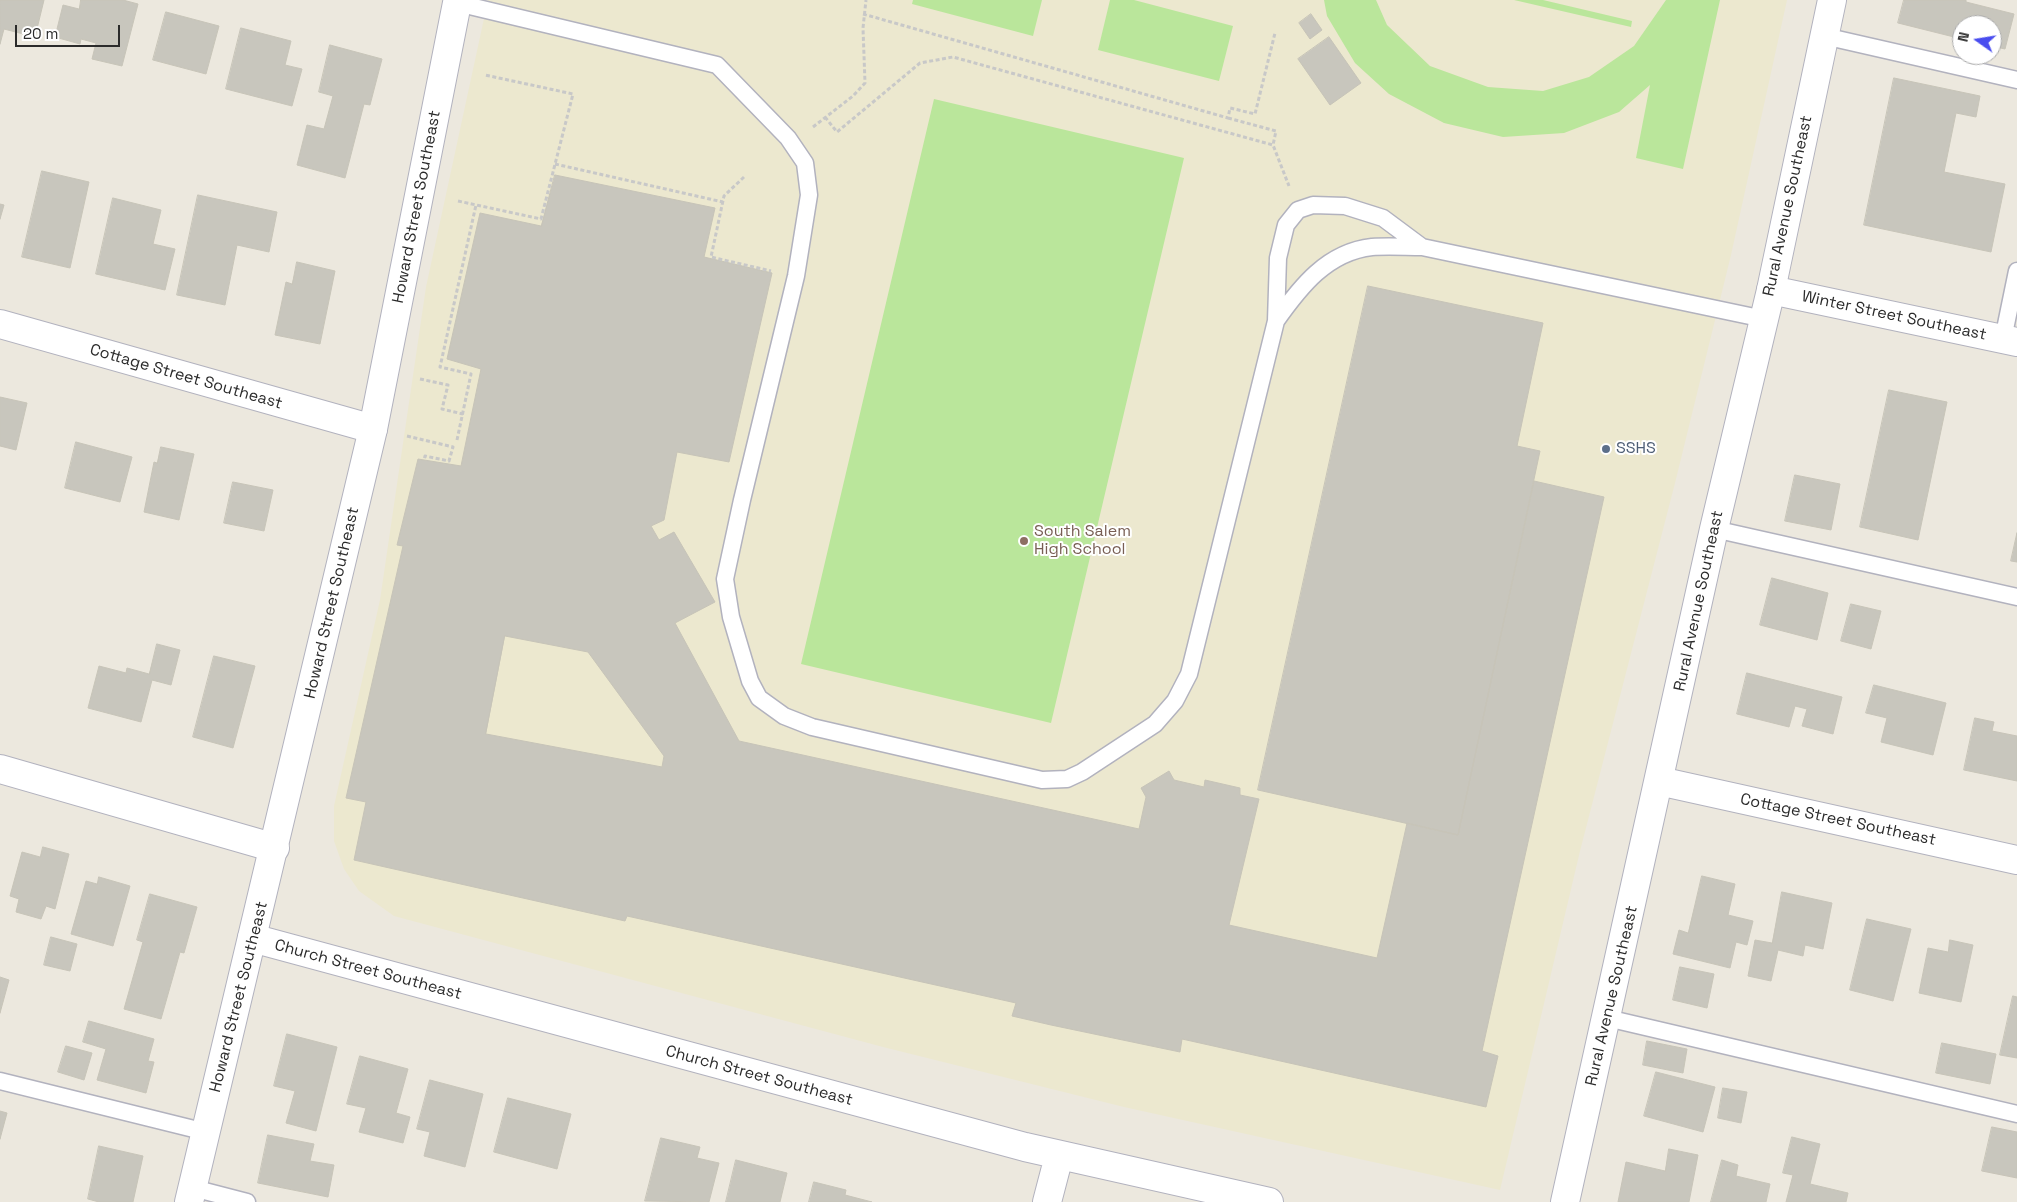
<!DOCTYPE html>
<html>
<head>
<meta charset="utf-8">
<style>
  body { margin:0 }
  #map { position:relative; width:2017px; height:1202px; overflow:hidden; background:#ece8de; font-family:"Space Grotesk",sans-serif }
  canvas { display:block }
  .north { position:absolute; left:1952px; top:15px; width:50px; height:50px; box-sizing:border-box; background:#fff; border:1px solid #aaa; border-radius:50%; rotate:283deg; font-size:14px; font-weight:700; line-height:20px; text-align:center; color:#2b2b2b }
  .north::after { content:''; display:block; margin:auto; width:18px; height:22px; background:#494def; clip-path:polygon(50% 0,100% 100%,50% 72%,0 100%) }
  .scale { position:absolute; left:15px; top:25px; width:105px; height:22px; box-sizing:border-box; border:2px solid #2b2b2b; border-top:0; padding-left:6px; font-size:15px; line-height:18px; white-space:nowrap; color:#2b2b2b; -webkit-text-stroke:4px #fff; paint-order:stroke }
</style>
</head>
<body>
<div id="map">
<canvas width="2017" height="1202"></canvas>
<div class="north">N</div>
<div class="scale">20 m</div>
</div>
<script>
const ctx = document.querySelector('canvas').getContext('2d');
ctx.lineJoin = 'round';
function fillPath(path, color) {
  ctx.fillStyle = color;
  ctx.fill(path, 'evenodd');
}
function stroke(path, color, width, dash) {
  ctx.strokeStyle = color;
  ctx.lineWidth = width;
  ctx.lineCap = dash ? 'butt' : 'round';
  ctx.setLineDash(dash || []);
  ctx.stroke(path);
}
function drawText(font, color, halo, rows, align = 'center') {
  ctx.font = font + ' "Space Grotesk",sans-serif';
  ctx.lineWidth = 4;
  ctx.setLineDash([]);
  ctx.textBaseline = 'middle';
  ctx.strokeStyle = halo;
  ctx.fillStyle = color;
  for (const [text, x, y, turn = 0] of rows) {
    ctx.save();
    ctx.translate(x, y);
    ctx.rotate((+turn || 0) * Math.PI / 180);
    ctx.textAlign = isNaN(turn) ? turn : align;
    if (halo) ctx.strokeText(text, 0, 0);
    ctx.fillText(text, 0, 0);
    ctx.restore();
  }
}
fillPath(new Path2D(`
  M488,0h1299l-56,255 -56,228 -95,368 -80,339 -376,-83 -241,-60 -489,-131 -35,-25 -15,-22 -10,-28v-35l46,-206 46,-313z`), '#ece8cf');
fillPath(new Path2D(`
  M913,0h129l-9,36 -121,-32z
  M1110,0h24l99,26 -14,55 -121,-31z
  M1324,0h52l11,25 43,41 58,21 55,4 46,-14 45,-31 32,-46h54l-37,169 -47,-11 14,-73 -31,27 -55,21 -61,4 -59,-14 -55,-29 -34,-31 -28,-47z
  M1514,0h29l89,21 -1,6z
  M934,99l250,59 -133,565 -250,-59z`), '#bae69b');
const building = new Path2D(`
  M0,0h44l-9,37 -31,-8 -4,15z
  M81,0h42l15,4 -16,62 -30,-7 4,-16 -15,-4 -1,5 -25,-7 8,-32 16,4z
  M1904,0h62v2l48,12 -9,35 -13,-3v-21h-30v14l-64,-16z
  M166,12l53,14 -13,48 -53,-14z
  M1311,14l11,16 -12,9 -11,-16z
  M241,28l50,13 -6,24 17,4 -10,37 -66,-17z
  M1329,37l32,46 -31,22 -32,-46z
  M330,45l52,14 -12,46 -6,-1 -19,74 -48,-13 10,-40 17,4 9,-33 -14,-4z
  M1894,78l86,18 -4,21 -20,-4 -12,59 61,12 -14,68 -127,-27z
  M42,171l47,11 -19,86 -48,-11z
  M555,175l160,33 -11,49 68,16 -43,189 -52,-10 -13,68 -13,6 8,14 15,-8 41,70 -40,21 64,118 400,88 7,-32 -5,-9 28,-17 5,9 30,7 1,-7 35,8v7l19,4 -30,126 148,33 30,-135 51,12 76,-354 70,16 -122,554 16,5 -12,51 -304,-68 -2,13 -129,-27 -39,-9 4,-13 -389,-87 -2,5 -271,-61 12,-58 -20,-4 57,-252 -6,-1 21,-86 43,7 20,-97 -34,-10 33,-146 61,13zM505,636l83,16 76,104 -2,11 -176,-33z
  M198,195l79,17 -8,40 -32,-7 -12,60 -48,-10z
  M113,198l48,12 -8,34 22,5 -10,41 -69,-16z
  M0,204l4,1 -4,14z
  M297,262l38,9 -15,73 -45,-9 11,-53 6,2z
  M1368,286l175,37 -26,123 23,5 -82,384 -200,-45z
  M1889,390l58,12 -29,138 -58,-13z
  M0,397l27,6 -11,47 -16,-4z
  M76,442l56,15 -12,45 -55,-14z
  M161,447l33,7 -15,66 -35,-8 10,-50 3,1z
  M1795,475l45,9 -9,46 -46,-9z
  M233,482l40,8 -9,41 -40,-8z
  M2017,533v29l-6,-1z
  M1772,578l56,15 -11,47 -57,-15z
  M1851,604l30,7 -10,38 -30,-8z
  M157,644l23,6 -9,35 -19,-5 -11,42 -53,-14 11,-42 27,7 1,-5 22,6z
  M214,656l41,10 -22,82 -40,-11z
  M1747,673l95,24 -9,37 -31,-8 5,-17 -12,-3 -6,21 -52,-13z
  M1874,685l72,18 -13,52 -52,-13 6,-24 -21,-5z
  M1975,718l19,4 -2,9 25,5v45l-53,-11z
  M43,847l26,7 -14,55 -9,-3 -5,13 -25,-7 3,-13 -9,-3 12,-44 18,5z
  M1702,876l33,8 -7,31 25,6 -6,24 -11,-3 -6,26 -57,-14 6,-24 9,3z
  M99,877l31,9 -17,60 -42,-12 15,-53 11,3z
  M1782,892l50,11 -9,46 -18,-4 -2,11 -25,-6 -7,31 -23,-5 7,-36 17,3z
  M150,894l47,13 -13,46 -4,-1 -19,67 -37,-10 19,-67 -6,-2z
  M1867,919l44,10 -18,72 -43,-11z
  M51,937l26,7 -7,27 -26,-6z
  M1950,940l23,5 -12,57 -42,-9 9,-45 20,4z
  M1680,967l34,7 -7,34 -34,-8z
  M0,977l9,3 -9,33z
  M2013,996l4,1v61l-17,-3z
  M89,1021l65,18 -6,22 6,1 -8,31 -49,-13 9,-31 -23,-7z
  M287,1034l50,13 -21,84 -30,-8 9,-32 -21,-5z
  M1647,1041l40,8 -4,24 -40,-8z
  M1942,1043l54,11 -6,30 -54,-11z
  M66,1046l26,7 -8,27 -26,-8z
  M360,1056l48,13 -12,44 14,4 -7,26 -44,-11 7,-24 -19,-4z
  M1656,1072l59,15 -12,45 -59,-16z
  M430,1080l53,14 -18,73 -41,-11 6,-24 -13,-3z
  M1723,1088l24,4 -6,31 -23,-5z
  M508,1098l63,16 -14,55 -63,-17z
  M0,1111l7,2 -7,26z
  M1992,1127l25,5v46l-35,-7z
  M268,1135l46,9 -4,17 24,4 -6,32 -70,-14z
  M1792,1137l28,7 -10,40 38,9 -2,9h-60l7,-27 -10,-2z
  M661,1138l39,9 -3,11 22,5 -10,39 -64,-1z
  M99,1146l44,10 -10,46h-34l-11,-3z
  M1669,1149l29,6 -9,47h-71l8,-40 39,9z
  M736,1160l51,13 -7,29h-54z
  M1722,1160l16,5 -2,11 34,8 -4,18h-55z
  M814,1182l32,8 -1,5 27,7h-63z`);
fillPath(building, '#c8c6bd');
stroke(building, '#c7c4b8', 1);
const service = new Path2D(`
  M457,3l260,62 71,73 17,25 4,32 -13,81 -54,224 -17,79 6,38 19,64 9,17 25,18 28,11 230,53 25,-1 15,-7 73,-48 20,-23 14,-27 87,-353 2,-63 8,-33 12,-15 15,-5 32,1 38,12 39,29c-16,0 -34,-1 -50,0 -45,5 -72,40 -96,74
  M1824,36l193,44
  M1422,247l342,72
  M2003,339l14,-68
  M1714,529l303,68
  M1607,1018l410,96
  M0,1081l206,51
  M193,1188l54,14`);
const minor = new Path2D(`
  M1771,290l246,52
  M0,324l373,105
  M0,769l275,79
  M1659,781l358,79
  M252,938l773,209 244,55
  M1047,1202l12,-46`);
const tertiary = new Path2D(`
  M189,1202l184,-773 84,-426
  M1565,1202l149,-673 57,-239 61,-290`);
stroke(service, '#b2b2be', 19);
stroke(minor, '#b2b2be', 30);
stroke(tertiary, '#b2b2be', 30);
stroke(new Path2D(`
  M863,14l365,104 2,-10 25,6 20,-81
  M825,117l12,15 83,-69 33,-6 320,88 16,41
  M1228,118l48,13 -3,14
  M813,127l40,-31 12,-13 -2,-55 3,-28
  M555,164l168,38
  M744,177l-20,19 -13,61 60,14
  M458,201l83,18 32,-125 -88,-19
  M420,379l28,6 -6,24 21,5
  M407,436l46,11 -4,14 -24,-5 -1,4
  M457,440l14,-66 -31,-7 36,-162`), '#c8c8c8', 3, [4, 2.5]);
stroke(service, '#fff', 16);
stroke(minor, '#fff', 28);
stroke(tertiary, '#fff', 28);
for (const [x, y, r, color] of [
  [1606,449,5,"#5c6f8a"],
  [1024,541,5,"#8d6e63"]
]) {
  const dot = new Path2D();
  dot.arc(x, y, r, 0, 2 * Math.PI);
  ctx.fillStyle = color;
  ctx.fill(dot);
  stroke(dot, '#fff', 2);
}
drawText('16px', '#2b2b2b', '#fff', [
  ["Rural Avenue Southeast",1788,206,-78],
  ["Howard Street Southeast",417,207,-79],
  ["Winter Street Southeast",1894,316,12],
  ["Cottage Street Southeast",186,377,16],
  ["Rural Avenue Southeast",1699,601,-78],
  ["Howard Street Southeast",332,603,-77],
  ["Cottage Street Southeast",1838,820,12],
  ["Church Street Southeast",368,970,15],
  ["Rural Avenue Southeast",1612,996,-77],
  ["Howard Street Southeast",239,997,-76],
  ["Church Street Southeast",759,1076,15]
]);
drawText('16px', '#4e5e75', '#fff', [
  ["SSHS",1616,449]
], 'left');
drawText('16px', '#785e54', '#fff', [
  ["South Salem",1034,532],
  ["High School",1034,550]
], 'left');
</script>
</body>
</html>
